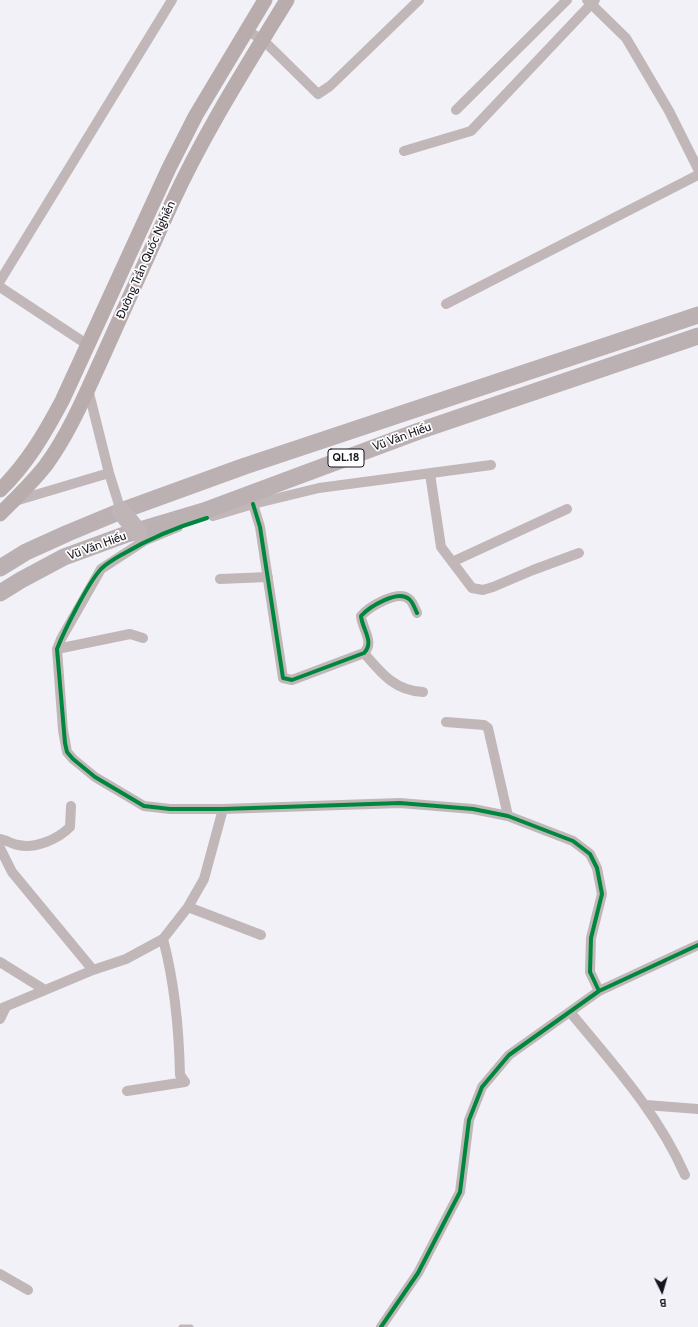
<!DOCTYPE html>
<html>
<head>
<meta charset="utf-8">
<style>
  body { margin:0 }
  #map { position:relative; width:698px; height:1327px; overflow:hidden; background:#f2f1f8; font-family:Cabin,sans-serif }
  canvas { display:block }
  .north { position:absolute; left:642px; top:1271px; width:40px; height:40px; -webkit-text-stroke:3px #fdfdfd; paint-order:stroke; rotate:175deg; font-size:11px; font-weight:700; line-height:16px; text-align:center; color:#16131e }
  .north::after { content:''; display:block; margin:auto; width:14px; height:18px; background:#16131e; clip-path:polygon(50% 0,100% 100%,50% 72%,0 100%) }
</style>
</head>
<body>
<div id="map">
<canvas width="698" height="1327"></canvas>
<div class="north">B</div>
</div>
<script>
const ctx = document.querySelector('canvas').getContext('2d');
ctx.lineJoin = 'round';
function stroke(path, color, width, dash) {
  ctx.strokeStyle = color;
  ctx.lineWidth = width;
  ctx.lineCap = dash ? 'butt' : 'round';
  ctx.setLineDash(dash || []);
  ctx.stroke(path);
}
function drawText(font, color, halo, rows, align = 'center') {
  ctx.font = font + ' Cabin,sans-serif';
  ctx.lineWidth = 3.5;
  ctx.setLineDash([]);
  ctx.textBaseline = 'middle';
  ctx.strokeStyle = halo;
  ctx.fillStyle = color;
  for (const [text, x, y, turn = 0] of rows) {
    ctx.save();
    ctx.translate(x, y);
    ctx.rotate((+turn || 0) * Math.PI / 180);
    ctx.textAlign = isNaN(turn) ? turn : align;
    if (halo) ctx.strokeText(text, 0, 0);
    ctx.fillText(text, 0, 0);
    ctx.restore();
  }
}
stroke(new Path2D(`
  M181,1327h10`), '#c2b7b8', 5);
stroke(new Path2D(`
  M587,0l39,38 43,73 29,58
  M246,30l17,10 55,54 12,-8 89,-86
  M456,110l111,-110
  M404,151l67,-20 124,-131
  M0,281l172,-281
  M0,287l88,58
  M446,304l252,-129
  M88,389l21,84 12,38
  M430,474l11,73 31,41 11,2 10,-3 40,-17 46,-17
  M15,501l94,-28
  M253,504l7,23 23,151 9,2 72,-27c11,-11 -2,-24 -3,-37 8,-9 37,-27 48,-17 4,3 6,10 8,14
  M213,516l40,-12 66,-16 172,-23
  M178,527l-34,14 -43,28 -40,70 -4,10 6,81 4,22 6,7 22,18 49,29 26,3h53l177,-6 73,6 35,7 65,25 17,13 7,14 5,26 -11,44 -1,34 9,19
  M452,562l115,-53
  M220,579l48,-2
  M57,649l73,-15 13,4
  M364,653c17,20 31,38 59,39
  M446,722l38,3 4,3 20,88
  M0,839c6,1 12,5 18,6 18,4 40,-6 52,-18l1,-21
  M0,848l12,24 81,98
  M188,907l73,28
  M0,962l45,28
  M0,1009l93,-39 33,-11 37,-20 25,-32 16,-28 19,-70
  M570,1012c43,52 88,101 115,163
  M0,1019l6,-12
  M127,1091l58,-9 -5,-7c-1,-47 -5,-91 -17,-136
  M646,1105l52,4
  M0,1274l28,16
  M381,1327l37,-54 42,-81 9,-72 13,-33 27,-32 90,-64 99,-46`), '#c2b7b8', 10);
stroke(new Path2D(`
  M0,490c27,-26 45,-57 62,-89l107,-233 27,-53 69,-115
  M0,514c16,-16 32,-31 46,-49 24,-33 40,-72 57,-109 23,-50 45,-101 68,-151 33,-72 75,-138 116,-205`), '#b9acad', 15);
stroke(new Path2D(`
  M0,568l26,-16 42,-19 53,-22 124,-45 453,-151
  M0,593l21,-13 43,-23 63,-23 77,-23 215,-80 279,-95`), '#bbb0b2', 17);
stroke(new Path2D(`
  M121,511l17,21`), '#bfb5b7', 19);
stroke(new Path2D(`
  M253,504l7,23 23,151 9,2 72,-27c11,-11 -2,-24 -3,-37 8,-9 37,-27 48,-17 4,3 6,10 8,14
  M207,518c-30,9 -57,20 -84,36 -7,4 -16,9 -22,15 -13,14 -37,62 -44,80l8,94 2,9 6,7 22,18 49,29 26,3h53l177,-6 73,6 35,7 65,25 17,13 7,14 5,26 -11,44 -1,34 9,19
  M381,1327l37,-54 42,-81 9,-72 13,-33 27,-32 90,-64 99,-46`), '#00873e', 4);
for (const [x, y, w] of [
  [346,458,36]
]) {
  const box = new Path2D();
  box.roundRect(x - w / 2, y - 9, w, 18, 3);
  ctx.fillStyle = '#fdfdfd';
  ctx.fill(box);
  stroke(box, '#16131e', 1);
}
drawText('bold 11px', '#16131e', null, [
  ["QL.18",346,458]
]);
drawText('12px', '#16131e', '#fdfdfd', [
  ["Đường Trần Quốc Nghiễn",146,260,-66],
  ["Vũ Văn Hiếu",402,437,-20],
  ["Vũ Văn Hiếu",97,546,-20]
]);
</script>
</body>
</html>
